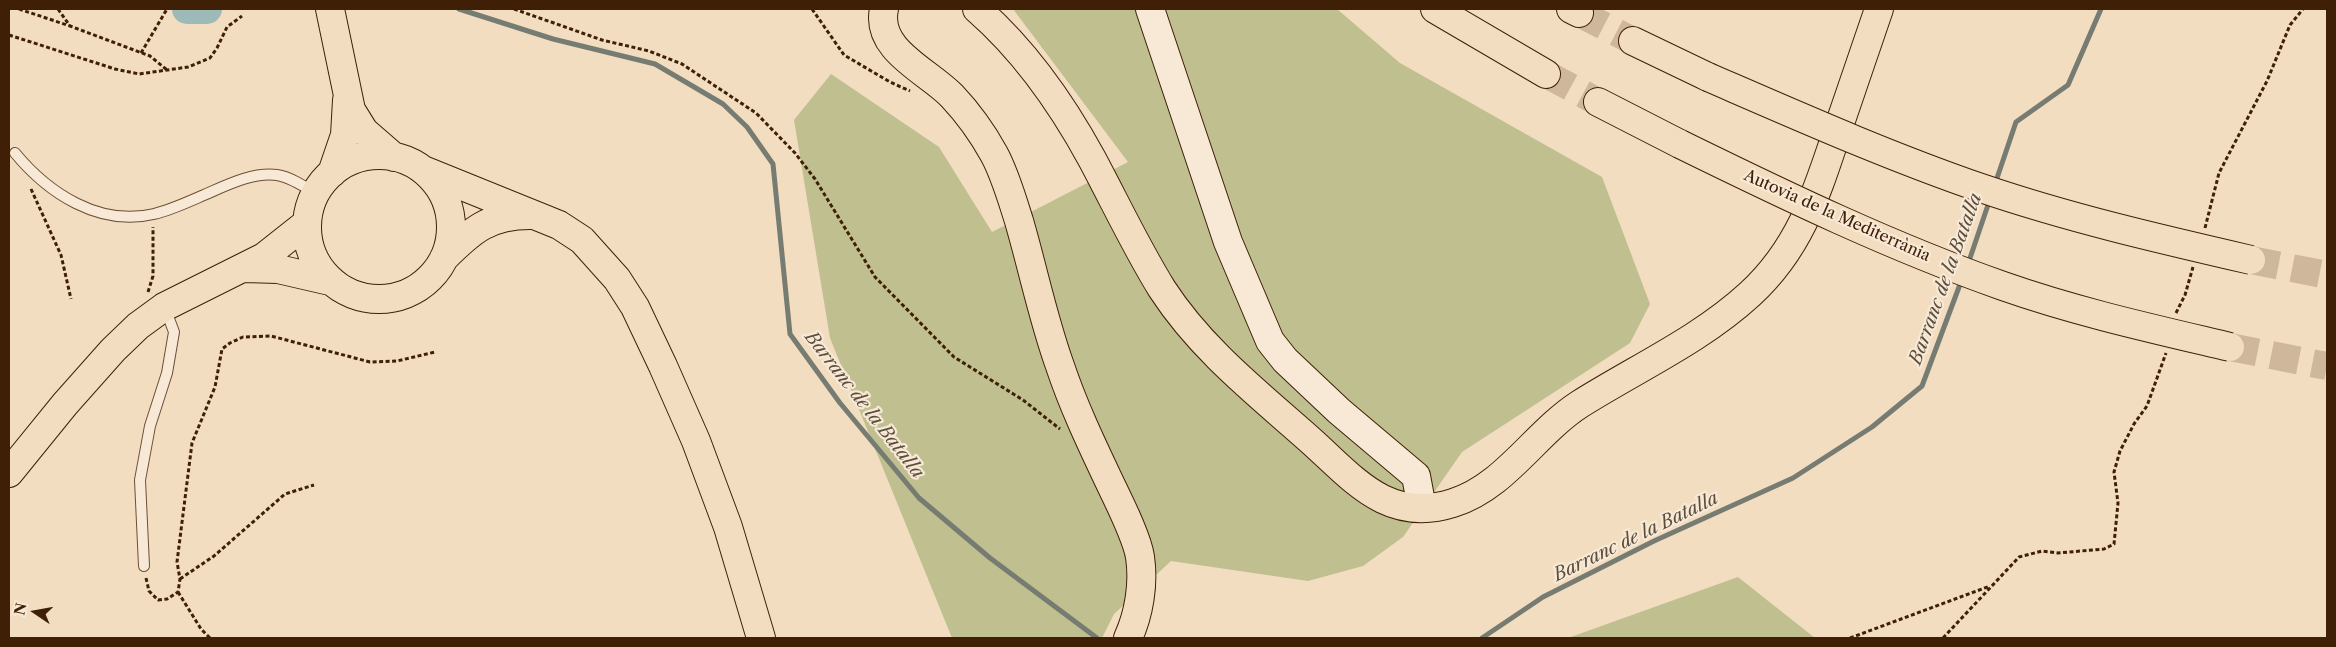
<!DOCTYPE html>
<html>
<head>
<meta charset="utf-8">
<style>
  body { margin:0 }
  #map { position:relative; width:2336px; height:647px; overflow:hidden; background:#f2ddc0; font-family:"Libre Caslon Text",serif }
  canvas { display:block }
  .frame { position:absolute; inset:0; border:10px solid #3f2007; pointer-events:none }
  .north { position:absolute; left:10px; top:587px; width:50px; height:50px; -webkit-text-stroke:4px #f7e9d6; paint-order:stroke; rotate:282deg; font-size:14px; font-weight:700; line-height:20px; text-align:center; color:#3f2007 }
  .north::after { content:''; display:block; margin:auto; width:18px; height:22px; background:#3f2007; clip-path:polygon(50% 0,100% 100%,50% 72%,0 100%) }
</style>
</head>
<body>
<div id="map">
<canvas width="2336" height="647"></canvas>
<div class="frame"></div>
<div class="north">N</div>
</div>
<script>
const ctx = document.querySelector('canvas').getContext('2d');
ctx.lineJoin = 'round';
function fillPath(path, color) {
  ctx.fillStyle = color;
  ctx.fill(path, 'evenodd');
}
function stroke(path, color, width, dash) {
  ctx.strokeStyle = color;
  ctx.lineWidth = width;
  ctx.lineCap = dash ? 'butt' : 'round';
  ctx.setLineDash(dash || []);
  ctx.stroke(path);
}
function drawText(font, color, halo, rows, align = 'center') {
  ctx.font = font + ' "Libre Caslon Text",serif';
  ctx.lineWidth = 4.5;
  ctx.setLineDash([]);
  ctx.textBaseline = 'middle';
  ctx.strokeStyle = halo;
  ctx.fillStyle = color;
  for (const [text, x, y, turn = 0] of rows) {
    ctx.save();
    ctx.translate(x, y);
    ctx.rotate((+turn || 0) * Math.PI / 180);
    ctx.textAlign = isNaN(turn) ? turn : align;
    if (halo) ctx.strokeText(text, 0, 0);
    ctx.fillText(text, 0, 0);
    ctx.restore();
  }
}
fillPath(new Path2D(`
  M1013,9h324l63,54 202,114 48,127 -20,39 -168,109 -59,85 -40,29 -55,15 -137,-20 -57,53 -12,24h-150l-122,-300 -36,-218 37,-46 108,73 53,85 136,-70z
  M1738,577l77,61h-247z`), '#bfbf8f');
stroke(new Path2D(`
  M459,9l94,30 102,25 68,40 24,23 26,37 17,170 50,69 79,95 71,60 107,80
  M1995,184l21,-62 52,-37 33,-76
  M1968,264l22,-65
  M1482,638l61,-41 111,-56 139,-63 79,-51 50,-41 40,-107`), '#777c72', 5);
stroke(new Path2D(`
  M187,9h20`), '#9dbab9', 30);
stroke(new Path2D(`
  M1579,13l54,28
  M1546,74l52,28
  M2251,260l76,15
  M2230,347l97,19`), '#ceb79b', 28, [28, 14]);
const lane = new Path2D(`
  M15,153c33,40 84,74 139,61 17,-4 34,-12 50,-19 23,-10 48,-23 73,-20 13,2 27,11 38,18
  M144,566l-4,-86 10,-54 17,-53 7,-41 -9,-24`);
const secondary = new Path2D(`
  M1150,9l78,233 42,99 15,19 54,51 77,65 6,32`);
const primary = new Path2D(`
  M330,9l21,101 13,21 30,26
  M884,9c-9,41 44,62 68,87 16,17 31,38 42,58 11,20 18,45 25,67 14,48 24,98 41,145 13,39 31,77 49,115 9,19 28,56 31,76 4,27 -1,57 -12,81
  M977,9c47,41 85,95 115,150 23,43 44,88 70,130 39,60 94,103 147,150 44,39 78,85 144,64 52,-16 82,-70 127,-99 57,-36 120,-64 170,-110 51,-47 67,-102 88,-165 14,-40 27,-80 41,-120
  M307 227a72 72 0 1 1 144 0a72 72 0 1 1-144 0Z
  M423,170l136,55 23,15 35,39 18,28 28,59 33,75 32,86 33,111
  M332,173l13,-38 2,-35
  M444,258c28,-28 45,-43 86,-43
  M244,268l34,1 52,12
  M9,473l56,-69 48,-54 25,-24 26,-19 100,-50 43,-34`);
const highway = new Path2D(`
  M1435,9l111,65
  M1571,9l8,4
  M1633,41l75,36
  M1598,102l82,42`);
stroke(lane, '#6c4f35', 12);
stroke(secondary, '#3f2007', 30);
stroke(primary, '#3f2007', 30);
stroke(highway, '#3f2007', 30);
stroke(new Path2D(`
  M19,9l51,17
  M58,9l12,17 80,30 17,14
  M514,9l88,31 47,11 33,13 74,49 39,40 20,26 60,98 79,80 69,43 37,29
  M812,9l32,46 46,27 20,9
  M9,35l106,34 24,5 49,-7 22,-9 7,-10 10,-21 15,-11
  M141,53l26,-44
  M31,189l30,66 10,44
  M2205,228l14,-55 48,-92 23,-56 13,-16
  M148,292l5,-16v-49
  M2176,313l9,-18 8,-28
  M146,578l3,13 9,9 9,-1 11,-7 2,-13 -3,-17 15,-119 23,-56 7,-38 8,-6 13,-6 28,-1 99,26 27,-1 38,-9
  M180,579l34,-23 71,-62 29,-9
  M178,592l23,37 9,9
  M1850,638l140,-52
  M1943,638l76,-81 23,-6 16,2 46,-4 10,-5 4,-41 -4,-31 6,-21 14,-27 13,-18 19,-53`), '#3f2007', 3, [4, 2.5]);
stroke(lane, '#f7e9d6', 10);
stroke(secondary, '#f7e9d6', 28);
stroke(primary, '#f2ddc0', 28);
stroke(highway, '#f2ddc0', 28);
const highwayBridge = new Path2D(`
  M1708,77c90,39 180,79 273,111 88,30 179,51 270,72
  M1680,144c106,52 212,103 323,142 74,26 151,43 227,61`);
stroke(highwayBridge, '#3f2007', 30, []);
stroke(highwayBridge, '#f2ddc0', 28);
drawText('16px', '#3f2007', '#f7e9d6', [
  ["Autovia de la Mediterrània",1837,216,24]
]);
drawText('italic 18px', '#5b4e3c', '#f7e9d6', [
  ["Barranc de la Batalla",1946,279,-70],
  ["Barranc de la Batalla",864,405,52],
  ["Barranc de la Batalla",1636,537,-26]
]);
</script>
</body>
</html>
